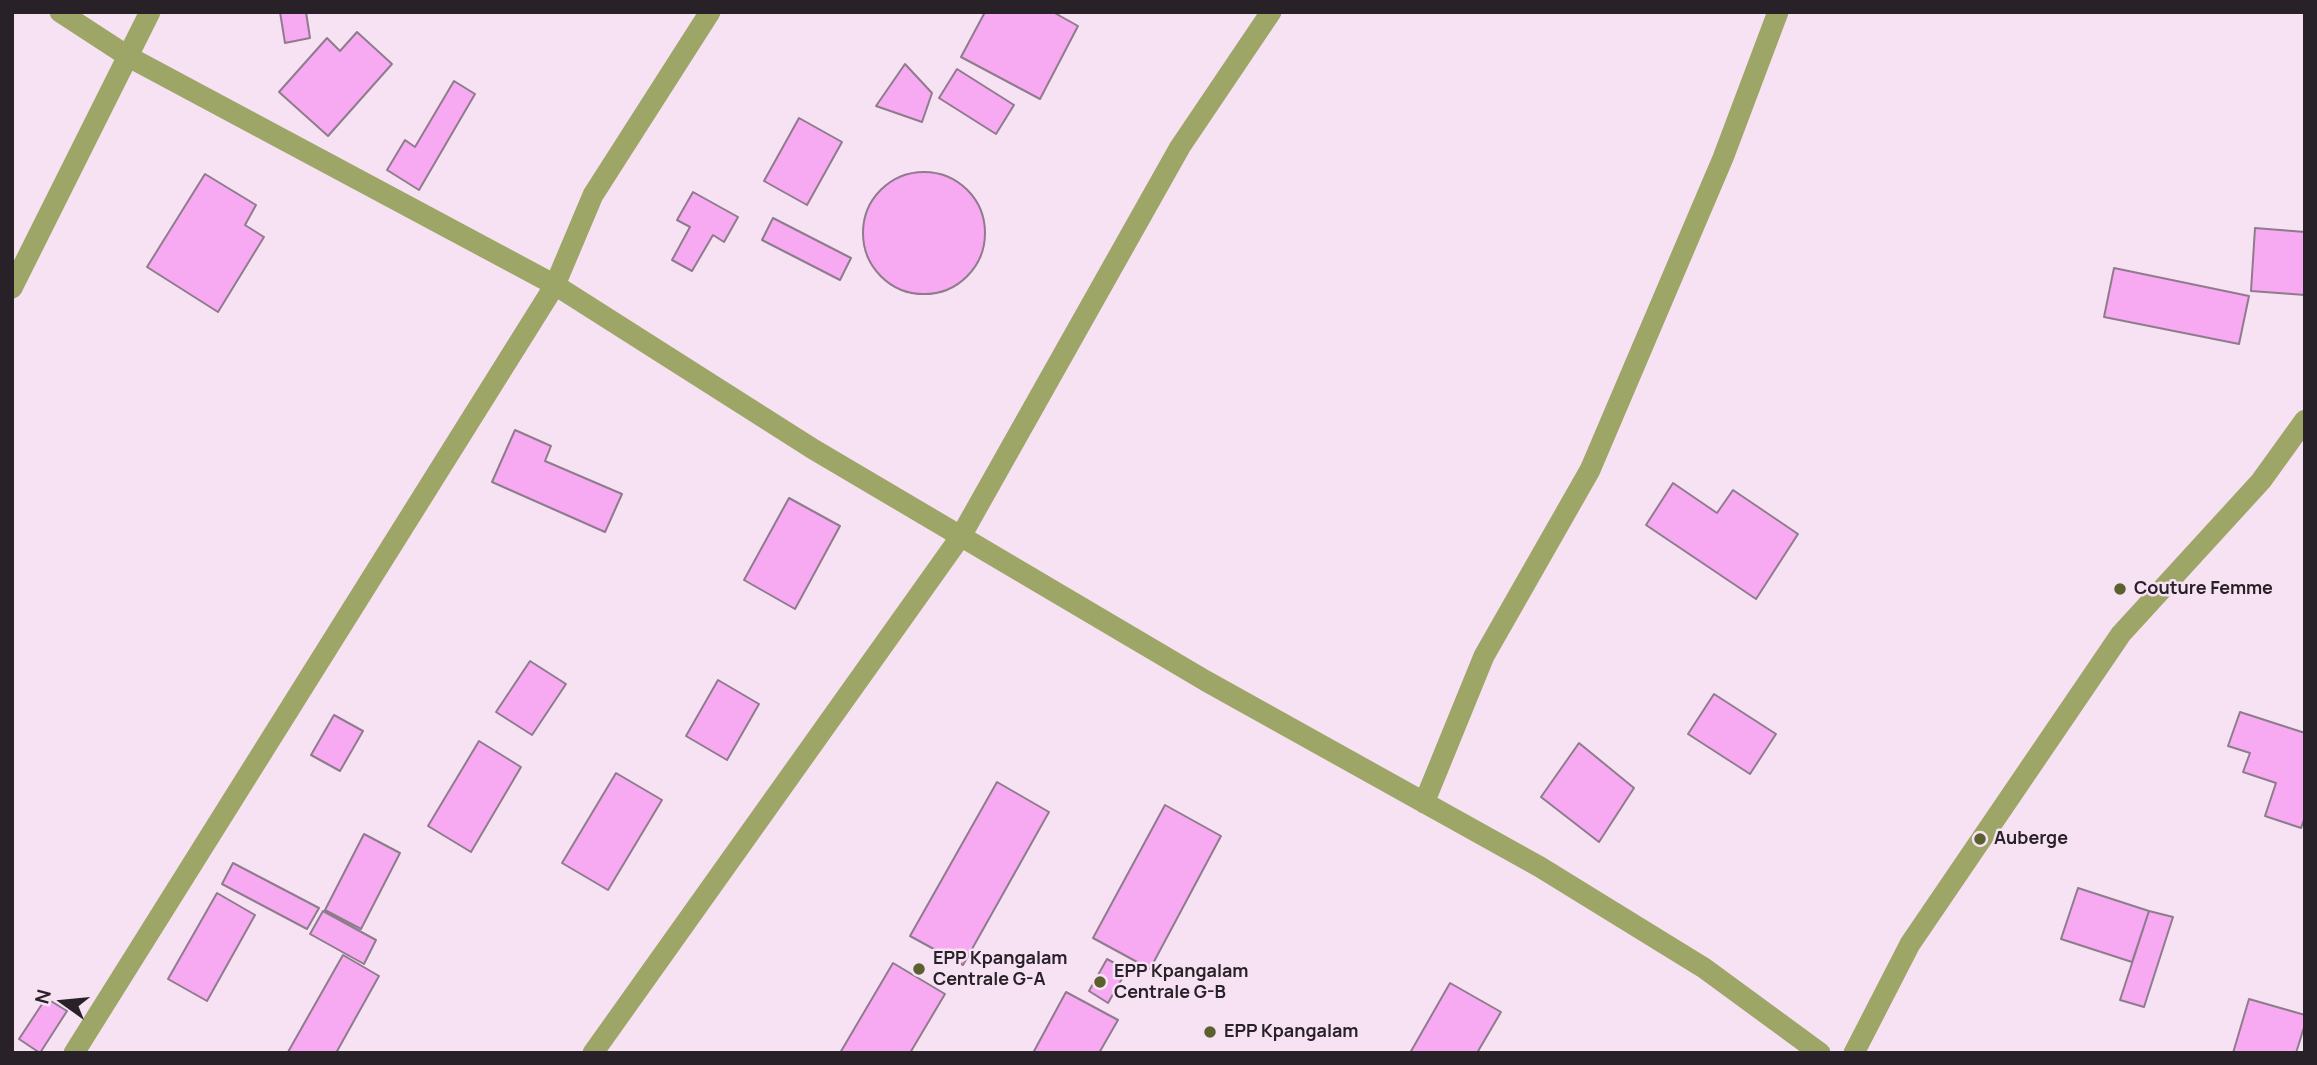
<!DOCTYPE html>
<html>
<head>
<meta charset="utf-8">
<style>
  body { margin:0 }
  #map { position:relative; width:2317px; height:1065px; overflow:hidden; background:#f7e2f4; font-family:Manrope,sans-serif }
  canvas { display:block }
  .frame { position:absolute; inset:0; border:14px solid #292128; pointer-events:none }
  .north { position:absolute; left:28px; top:967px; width:70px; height:70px; -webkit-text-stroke:5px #f7e2f4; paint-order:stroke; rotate:285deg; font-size:19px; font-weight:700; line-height:28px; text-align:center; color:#292128 }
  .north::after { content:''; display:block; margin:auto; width:24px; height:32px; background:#292128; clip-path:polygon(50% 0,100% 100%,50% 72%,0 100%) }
</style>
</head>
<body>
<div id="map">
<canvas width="2317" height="1065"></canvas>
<div class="frame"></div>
<div class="north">N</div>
</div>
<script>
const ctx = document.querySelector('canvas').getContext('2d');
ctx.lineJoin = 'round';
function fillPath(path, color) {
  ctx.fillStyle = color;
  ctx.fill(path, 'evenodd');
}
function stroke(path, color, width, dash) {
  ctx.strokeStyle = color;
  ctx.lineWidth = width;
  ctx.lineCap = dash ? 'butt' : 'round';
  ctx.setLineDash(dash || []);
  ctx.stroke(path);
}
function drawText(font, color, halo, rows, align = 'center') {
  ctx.font = font + ' Manrope,sans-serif';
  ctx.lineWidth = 5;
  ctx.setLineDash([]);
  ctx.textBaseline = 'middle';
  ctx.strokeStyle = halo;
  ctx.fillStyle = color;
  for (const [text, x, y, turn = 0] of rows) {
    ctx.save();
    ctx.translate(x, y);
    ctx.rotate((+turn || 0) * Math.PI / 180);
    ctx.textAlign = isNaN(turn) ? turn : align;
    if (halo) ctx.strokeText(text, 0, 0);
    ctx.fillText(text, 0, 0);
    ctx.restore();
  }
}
const building = new Path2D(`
  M280,12h26l4,26 -25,5z
  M985,12h68l25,14 -38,73 -79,-42z
  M357,32l35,32 -64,72 -49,-44 48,-54 13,13z
  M905,64l27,29 -10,29 -46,-16z
  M957,69l57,36 -18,29 -57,-36z
  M454,81l21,13 -56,96 -32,-20 18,-30 10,7z
  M799,118l43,24 -35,63 -43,-24z
  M863 233a61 61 0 1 1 122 0a61 61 0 1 1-122 0Z
  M205,174l51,31 -11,20 19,12 -46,75 -71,-45z
  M693,192l45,25 -14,25 -11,-7 -21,36 -20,-11 18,-33 -13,-7z
  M773,218l78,40 -11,22 -78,-40z
  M2255,228l50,4v63l-54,-4z
  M2114,268l135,28 -10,48 -135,-27z
  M515,430l36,16 -6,15 77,33 -17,38 -113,-50z
  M1673,483l44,30 16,-23 65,44 -42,65 -110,-74z
  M789,498l51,28 -45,83 -51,-29z
  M530,661l36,23 -34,51 -36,-23z
  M718,680l41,24 -32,56 -41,-24z
  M1714,694l62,40 -26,40 -62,-40z
  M2240,712l65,21v84l-4,11 -36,-12 11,-33 -33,-11 7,-19 -22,-7z
  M334,715l29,16 -23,40 -29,-16z
  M479,741l42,26 -50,85 -43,-26z
  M1579,743l55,45 -35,54 -58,-45z
  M616,773l46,27 -54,90 -46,-27z
  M997,782l52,30 -86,153 -53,-29z
  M1165,805l56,31 -71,133 -57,-31z
  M364,834l36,19 -39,76 -36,-19z
  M233,863l86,45 -12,21 -85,-45z
  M2078,888l71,23 -17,51 -71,-23z
  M217,893l38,22 -48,86 -39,-22z
  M323,911l53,29 -12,24 -54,-30z
  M2149,911l24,6 -29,90 -24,-7z
  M343,955l36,21 -43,77h-46l-2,-1z
  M1107,959l20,11 -19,33 -19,-12z
  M893,963l52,31 -35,59h-70z
  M1450,983l51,29 -24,41h-67z
  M1066,992l52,28 -19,33h-66z
  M46,998l21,13 -27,42 -21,-14z
  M2249,999l56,16v9l-9,29h-63z`);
fillPath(building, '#f7a9f1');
stroke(building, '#8e7c8c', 2);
stroke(new Path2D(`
  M60,12l69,45 426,228 258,164 393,232 334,186 164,101 116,85
  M12,288l138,-276
  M1424,803l60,-147 106,-186 133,-312 55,-146
  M74,1053l481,-768 38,-90 117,-183
  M593,1053l368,-517 219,-389 91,-135
  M1854,1053l56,-109 211,-310 140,-153 44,-61`), '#9da567', 21);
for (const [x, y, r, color] of [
  [2120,589,7,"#5a602e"],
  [1980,839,7,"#5a602e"],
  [919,969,7,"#5a602e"],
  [1100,982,7,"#5a602e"],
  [1210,1032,7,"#5a602e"]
]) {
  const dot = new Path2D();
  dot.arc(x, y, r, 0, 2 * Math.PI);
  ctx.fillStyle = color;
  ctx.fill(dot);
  stroke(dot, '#f7e2f4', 2.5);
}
drawText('bold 18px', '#292128', '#f7e2f4', [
  ["Couture Femme",2134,589],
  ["Auberge",1994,839],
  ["EPP Kpangalam",933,959],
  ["Centrale G-A",933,980],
  ["EPP Kpangalam",1114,972],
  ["Centrale G-B",1114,993],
  ["EPP Kpangalam",1224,1032]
], 'left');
</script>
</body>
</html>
